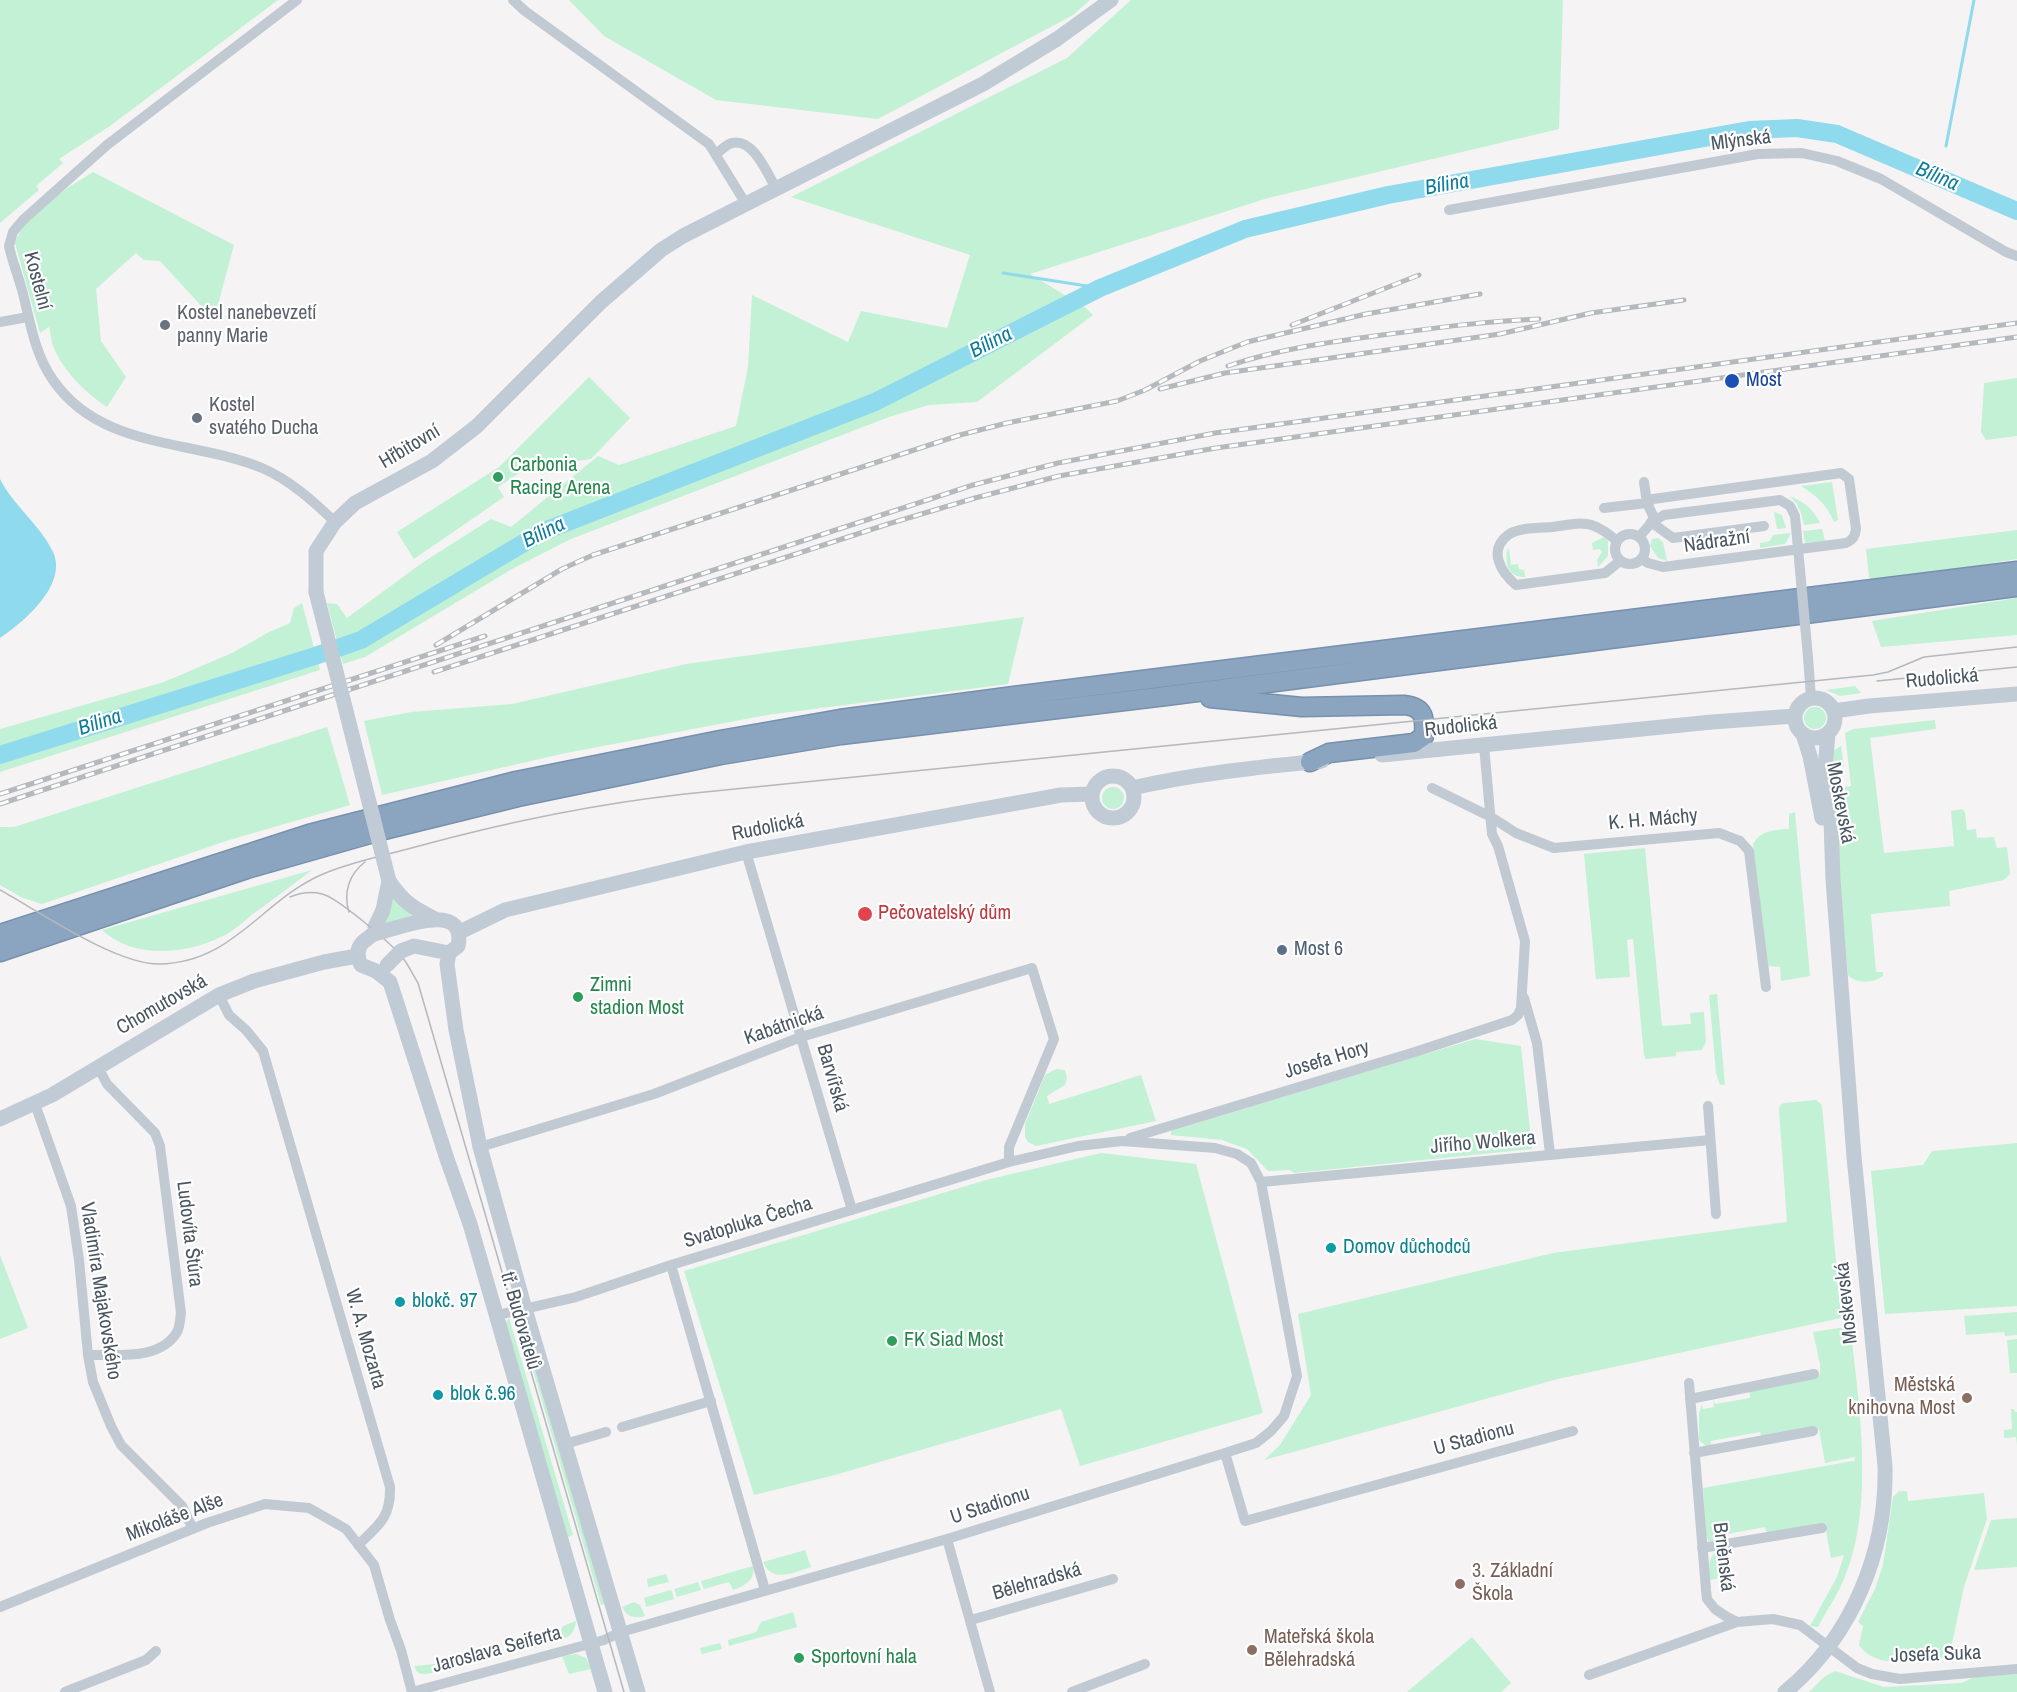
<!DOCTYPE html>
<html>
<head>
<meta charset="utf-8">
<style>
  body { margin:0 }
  canvas { display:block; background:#f5f3f3 }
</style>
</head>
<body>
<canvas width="2017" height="1692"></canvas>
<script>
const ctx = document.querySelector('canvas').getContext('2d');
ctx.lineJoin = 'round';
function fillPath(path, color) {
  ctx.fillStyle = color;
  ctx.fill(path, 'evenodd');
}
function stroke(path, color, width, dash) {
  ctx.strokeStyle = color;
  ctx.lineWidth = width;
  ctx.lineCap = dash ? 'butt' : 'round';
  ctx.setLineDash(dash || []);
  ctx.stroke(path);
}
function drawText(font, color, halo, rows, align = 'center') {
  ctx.font = font + ' "Archivo Narrow",sans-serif';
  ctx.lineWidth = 4.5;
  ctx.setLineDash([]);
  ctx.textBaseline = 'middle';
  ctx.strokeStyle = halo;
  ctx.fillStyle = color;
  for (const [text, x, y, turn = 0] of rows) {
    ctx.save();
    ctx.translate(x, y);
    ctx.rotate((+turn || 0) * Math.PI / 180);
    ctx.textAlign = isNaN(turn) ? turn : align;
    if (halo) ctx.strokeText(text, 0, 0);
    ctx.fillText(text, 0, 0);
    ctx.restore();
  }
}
fillPath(new Path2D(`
  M0,0h278l-168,126 -51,33 4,4 -27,23 3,4 -39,33z
  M569,0h521l-17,15 -195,104 -162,-19 -112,-64z
  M1131,0h432l-4,129 -291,69 -238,76 56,34 7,7 -116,87 -48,3 -40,12 -318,122 -59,30 -147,88 -22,7 -16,-61 10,1 10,14 75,-55 69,-44 20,8 87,-71 21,9 117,-39 12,-59 4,-72 96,47 13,-31 86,17 23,-73 -179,-58 276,-139z
  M93,172l141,73 -18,67 -11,-2 -45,-49 -16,-1 -8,-7 -40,36 5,52 25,36 -19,30c-21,-14 -44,-36 -54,-61 -2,-5 -2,-13 -4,-19l-9,6 -25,-90c10,-30 51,-54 78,-71z
  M589,377l41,41 -39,41 -64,9 -29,19 6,10 -90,62 -17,-27 102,-65z
  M2017,378v58l-31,4 -5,-8 3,-49z
  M1832,482l6,38 -4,2c-7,-17 -17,-26 -33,-36z
  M1789,496c16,6 23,12 31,27l-16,2c-3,-13 -5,-21 -15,-29z
  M1774,512l8,3 4,13 -9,1z
  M1822,529l3,12 -20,2 -2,-12z
  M2017,530v29l-142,24 -6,-6 -3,-28z
  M1791,533l-6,11 -25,4v-5l10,-2 3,-6z
  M1604,537l4,4v15l-10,11 -1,-7 5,-8 -2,-3 -7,1 -1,-7z
  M1658,538l5,4 4,19 -9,-3 -8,-12 2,-7z
  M1509,548l2,17 7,-1 1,5 5,1 1,7c-16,0 -20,-12 -18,-27z
  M2017,598v37l-136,12 -9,-26z
  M302,603l18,67 -320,102v-43l164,-47 68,-29 37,-21 21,-9 4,-15z
  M1024,617l-16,67 -241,31 -201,38 -184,42 -18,-74 47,-9 101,-8 174,-40z
  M1855,686l6,7 -21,3 -14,-6z
  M1804 718a11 11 0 1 1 22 0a11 11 0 1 1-22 0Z
  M1935,720l1,9 -66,9 14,115 70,-7 -3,-35 11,-2 3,3 2,18 9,-1 1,9 17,-1 3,11 10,-1 3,27 -6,6 -55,11 1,15 -79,8 5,58h7v4c-9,7 -27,8 -35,-1l-13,-138v-48l16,-3 -6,-53 8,-4z
  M327,727l23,78 -124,36 -184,63 -19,-6 -23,-13v-58h14z
  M1841,746l3,21 -11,1 -2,-16z
  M1102 798a11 11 0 1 1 22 0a11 11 0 1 1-22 0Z
  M1795,812l15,164 -29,5 -1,-14 -12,-1 -15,-122c8,-14 22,-14 36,-15v-15z
  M1645,848l17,178 29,-2 -1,-11 14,-1 2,30 -4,8 -26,2v4l-30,3 -2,-4 -11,-116 -6,1 3,37 -34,2 -12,-125z
  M312,870c-19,15 -39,29 -59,44 -9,7 -19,17 -30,22 -36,18 -89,24 -121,-6z
  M392,896l21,19 1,1 -29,8z
  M1717,994l8,91h-5l-4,-12 -7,-78z
  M1475,1039l46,7 11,103 -238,24 -4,-3 -22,1 -21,-22 -25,-9 -51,-5v-4z
  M1056,1069l9,1 2,8 -2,7 -18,11 2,8 92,-29 15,46 -120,25 -8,-4 -3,-5v-13l20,-49z
  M1816,1100l6,5 19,213 -283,61 -294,81 16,-15 31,-50 -13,-81 255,-61 234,-31 -8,-112 1,-5 4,-2z
  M2017,1143v163l-132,8 -14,-143 52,-6 9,-14z
  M1101,1153l95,11 67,249 -183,53 -19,-57 -226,66 -81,20 -70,-224 302,-91z
  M0,1255l28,73 -28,11z
  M2017,1312v23l-12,1 -1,-4 -38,3 -2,-19z
  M1849,1313c8,82 28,188 -5,266 -7,17 -18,32 -26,48l-8,-1 27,-49 7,-22 -13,3 -6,-33 -58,9 -2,-7 -49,9 1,7 -9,-2 -2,-6 -3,-47 149,-27 2,1 1,-5 -30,6 -6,-34 -57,10 -2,-7 -49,9v7h-3l-9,-8v-27l3,-8 1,4 11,-2 -1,-10 2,7 35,-6 -1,-10 71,-13v-11l-7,-32 26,-4 8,1 -5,-12z
  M517,1315l4,1 85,287 -5,2z
  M509,1318l64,217 -5,2 -62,-211v-4z
  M2017,1339v34h-7l-3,-33z
  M2011,1409h3l1,3h2v33l-1,-8 -12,1v-8l8,-1z
  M1899,1491h8l1,10 76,-8 3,26 -23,68 -14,66 -3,5c-27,2 -71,13 -88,-13l4,-19 -5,-4 17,-33 8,-24 10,-68z
  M2017,1518v49l-43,3 17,-50z
  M805,1550l6,17c-16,5 -39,17 -48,-5z
  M1717,1551l3,22 10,-2v5l-20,4c-1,-12 -3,-21 7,-29z
  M753,1566c3,14 -9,20 -20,24l-4,-8 -25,7 -3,-8z
  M666,1574l3,8 -21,5 -1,-8z
  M698,1582l3,8 -24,7 -3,-8z
  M670,1590l2,1 2,8 -28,8 -2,-9z
  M634,1602l6,3 5,11c-10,3 -18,1 -23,-9z
  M793,1612l4,15 -68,19 -1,-6 28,-8 5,-10z
  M576,1621c-1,12 -6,16 -17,19l-1,-4 5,-10z
  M1472,1637l39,46 -10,9h-94z
  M551,1638l1,4 -18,6 -20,1z
  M720,1643l2,6 -20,5 -2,-6z
  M576,1654l10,4 5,11 -22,5 -7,-18z
  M446,1663l2,1c-10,6 -19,14 -31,8l-3,-6z
  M1835,1671l49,16 77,-4 14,-6 42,-3v18h-208l15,-15z`), '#c3f1d5');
fillPath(new Path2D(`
  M0,479c13,26 39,45 52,71 18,33 -28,72 -52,88z`), '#90daee');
stroke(new Path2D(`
  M1946,146l28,-146
  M1003,273l97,15`), '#90daee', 3);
stroke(new Path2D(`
  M0,755l315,-99 46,-16 181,-108 333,-130 225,-114 145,-59 143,-34 361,-65 48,-2 40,6 180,77`), '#90daee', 18);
const highway = new Path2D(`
  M1210,698l92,9 102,-2c21,2 21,14 20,31l-10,7 -85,10 -19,9
  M0,934l309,-100 207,-53 204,-41 120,-21 174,-23 1003,-125
  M0,952l247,-83 137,-39 134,-33 203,-42 120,-20 325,-39 851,-109`);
stroke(highway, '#7690ad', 21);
stroke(new Path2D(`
  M297,0l-190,145 -84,75 -10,12 -4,14c3,15 9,29 13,44 8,30 12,63 31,90 48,70 139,59 209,88 28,12 51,33 73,54
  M513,0l12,11 184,133 37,60
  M716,154c4,-3 11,-10 16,-11 22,-5 35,31 44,45
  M1449,210l309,-56 44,-1 35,8 44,18 125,73 11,4
  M0,322l28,-5
  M1604,508l43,-5 8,17
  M1651,522l22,16 91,-12
  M1615 549a15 15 0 1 1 30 0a15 15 0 1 1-30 0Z
  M1639,537l13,-15 12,-7 116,-15 10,6 5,10 5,54
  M1617,541c-7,-6 -14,-12 -23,-15 -12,-5 -28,-1 -41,1 -13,1 -34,0 -45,8 -21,16 -6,38 8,50l89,-12 15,-12
  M1642,559l6,4 15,4 183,-24c7,-3 9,-7 10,-14l-7,-50 -8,-6 -188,26 -6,4 -3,-21
  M1808,657l3,41
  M1432,788l59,29 25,16 38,15 165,-15 21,8 9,10 17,136
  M746,852l106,358
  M219,995l10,20 17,15 17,21 127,436c1,30 -11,38 -32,58
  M1524,998l13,45 13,111
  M35,1104l36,102 8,54 9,95 5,27 18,44 10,19 61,61 11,23
  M1708,1106l8,108
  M1130,1138l285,-86 82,-27 15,-5 6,-5 3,-7 4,-67 -27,-95 -6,-12 -8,-88
  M480,1147l174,-53 147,-57 231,-69 22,71 -45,108v15l-338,103 -95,32 -79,18
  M1261,1182l449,-42
  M671,1265l94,325
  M88,1355c28,-1 72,6 89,-23 3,-5 3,-13 4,-19l-21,-167 -5,-13 -48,-49 -9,-17
  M1689,1383l17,207 1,9 8,10 12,8 10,5 36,-3 27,6 57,43 15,6 28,5 117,-10
  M1690,1399l124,-25
  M622,1427l89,-26
  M565,1444l41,-12
  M1225,1453l20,68 328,-90
  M1694,1453l119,-22
  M947,1539l43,153
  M1702,1548l120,-20
  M0,1607l207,-84 58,-19 44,4 37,21 28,36 16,55 11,30 11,42
  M971,1620l142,-41
  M1589,1675l148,-53
  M65,1692l81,-32 10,-9
  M412,1692l192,-52 17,-8 326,-93 278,-86 31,-10 15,-12 13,-15 13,-40 -36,-194 -10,-19 -14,-9 -22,-6 -93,-7 -44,5 -69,16
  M1072,1692l73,-28`), '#c1cad2', 10);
stroke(new Path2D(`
  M316,592v-41l19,-29 20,-19 77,-42 45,-35 124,-124 60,-52 22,-14 63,-32 237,-120 74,-45 54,-39
  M1795 718a20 20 0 1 1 40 0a20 20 0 1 1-40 0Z
  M1834,711l35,-5 148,-12
  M1803,734l7,22 12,62
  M1382,755l330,-33 83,-6
  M1092 797a21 21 0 1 1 42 0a21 21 0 1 1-42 0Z
  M1132,788c62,-14 126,-21 190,-27
  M389,881c14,21 24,27 46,38
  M375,927l8,-17 6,-29
  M381,932c23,-6 86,-31 77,14l-9,7 -35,-7 -13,5
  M460,932l45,-22 241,-58 315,-57 30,-1
  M363,942c-7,7 -6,15 -2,23l15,6 14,11 57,177 23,65 135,468
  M449,953l-2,11 9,66 24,117 45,162 113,383
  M0,1119l52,-24 167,-100 35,-14 70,-19 33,-6
  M1785,1692c67,-55 102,-140 100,-226l-31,-309 -21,-277 -2,-59 -6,-53 3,-34`), '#c1cbd6', 15);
stroke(highway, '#8ba5c1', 18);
stroke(new Path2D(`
  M1877,681l140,-14
  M0,890c40,22 115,74 159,74 74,-1 103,-64 164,-90 30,-13 64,-19 96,-28 88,-24 176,-42 266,-52l1188,-119 15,-3 36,-15 93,-10
  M290,897c10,-4 21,-6 32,-3 15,3 71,51 81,64 6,8 10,17 15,25l206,709
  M349,912c-6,-19 0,-38 16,-50`), '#b5b8bd', 1.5);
const rail = new Path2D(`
  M1292,325l127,-50
  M1228,366c50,-17 102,-24 154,-31 52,-7 104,-14 157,-16
  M1160,389l65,-16 275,-39 91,-21 93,-13
  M436,645l126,-76 31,-14 367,-120 47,-12 110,-22 28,-11 55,-29 47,-19 119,-28 114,-20
  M434,672l454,-148 87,-26 84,-22 157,-28 801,-111
  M0,794l485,-158
  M0,804l973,-319 85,-22 157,-30 802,-110`);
stroke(rail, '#b5b8bd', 5);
stroke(rail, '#fff', 3, [9]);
stroke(new Path2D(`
  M1800,570l8,87`), '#c1cad2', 10);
stroke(new Path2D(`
  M316,592l73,289
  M363,942l9,-7 9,-3
  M387,965l14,-14`), '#c1cbd6', 15);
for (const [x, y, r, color] of [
  [165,325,6,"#6b7280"],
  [1732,381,8,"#1a4fb4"],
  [197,418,6,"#6b7280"],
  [498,477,6,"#2e9e5b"],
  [865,914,8,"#e0444e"],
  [1282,950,6,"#5c6f8a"],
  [578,997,6,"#2e9e5b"],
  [1331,1248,6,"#0f9aa8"],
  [400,1302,6,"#0f9aa8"],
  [892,1341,6,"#2e9e5b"],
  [438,1395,6,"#0f9aa8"],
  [1967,1398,6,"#8d6e63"],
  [1460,1584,6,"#8d6e63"],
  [1252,1650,6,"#8d6e63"],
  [799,1658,6,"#2e9e5b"]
]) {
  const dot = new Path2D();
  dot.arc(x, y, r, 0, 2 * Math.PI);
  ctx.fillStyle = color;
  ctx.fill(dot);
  stroke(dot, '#fff', 2);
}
drawText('20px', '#4a5661', '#fff', [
  ["Mlýnská",1741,141,-7],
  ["Kostelní",37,281,75],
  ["Hřbitovní",410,447,-31],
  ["Nádražní",1717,542,-8],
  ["Rudolická",1942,679,-5],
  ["Rudolická",1461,727,-6],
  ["Moskevská",1840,803,79],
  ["K. H. Máchy",1653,820,-5],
  ["Rudolická",768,828,-11],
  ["Chomutovská",162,1005,-30],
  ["Kabátnická",784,1026,-19],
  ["Josefa Hory",1327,1060,-17],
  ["Barvířská",832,1078,74],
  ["Jiřího Wolkera",1483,1143,-5],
  ["Svatopluka Čecha",748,1223,-17],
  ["Ludovíta Štúra",189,1234,83],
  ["Vladimíra Majakovského",100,1291,81],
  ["Moskevská",1847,1303,-96],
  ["tř. Budovatelů",520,1321,74],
  ["W. A. Mozarta",365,1339,74],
  ["U Stadionu",1474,1439,-15],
  ["U Stadionu",990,1506,-18],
  ["Mikoláše Alše",175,1518,-21],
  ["Brněnská",1723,1557,83],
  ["Bělehradská",1037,1582,-16],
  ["Jaroslava Seiferta",497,1650,-15],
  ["Josefa Suka",1936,1655,-2]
]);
drawText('20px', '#5b616d', '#fff', [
  ["Kostel nanebevzetí",177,314],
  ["panny Marie",177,337],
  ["Kostel",209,406],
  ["svatého Ducha",209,429]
], 'left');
drawText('20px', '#164399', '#fff', [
  ["Most",1746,381]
], 'left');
drawText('20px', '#27864d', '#fff', [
  ["Carbonia",510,466],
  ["Racing Arena",510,489],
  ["Zimni",590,986],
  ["stadion Most",590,1009],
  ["FK Siad Most",904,1341],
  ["Sportovní hala",811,1658]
], 'left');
drawText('20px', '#be3a42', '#fff', [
  ["Pečovatelský dům",878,914]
], 'left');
drawText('20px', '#4e5e75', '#fff', [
  ["Most 6",1294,950]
], 'left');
drawText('20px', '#0d838f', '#fff', [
  ["Domov důchodců",1343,1248],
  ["blokč. 97",412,1302],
  ["blok č.96",450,1395]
], 'left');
drawText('20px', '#785e54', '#fff', [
  ["Městská",1955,1386,"right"],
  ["knihovna Most",1955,1409,"right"],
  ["3. Základní",1472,1572],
  ["Škola",1472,1595],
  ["Mateřská škola",1264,1638],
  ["Bělehradská",1264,1661]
], 'left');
drawText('italic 21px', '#0c7c9b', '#fff', [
  ["Bílina",1937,177,23],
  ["Bílina",1447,185,-10],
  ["Bílina",991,343,-27],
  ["Bílina",544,533,-26],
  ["Bílina",100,723,-18]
]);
</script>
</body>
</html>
